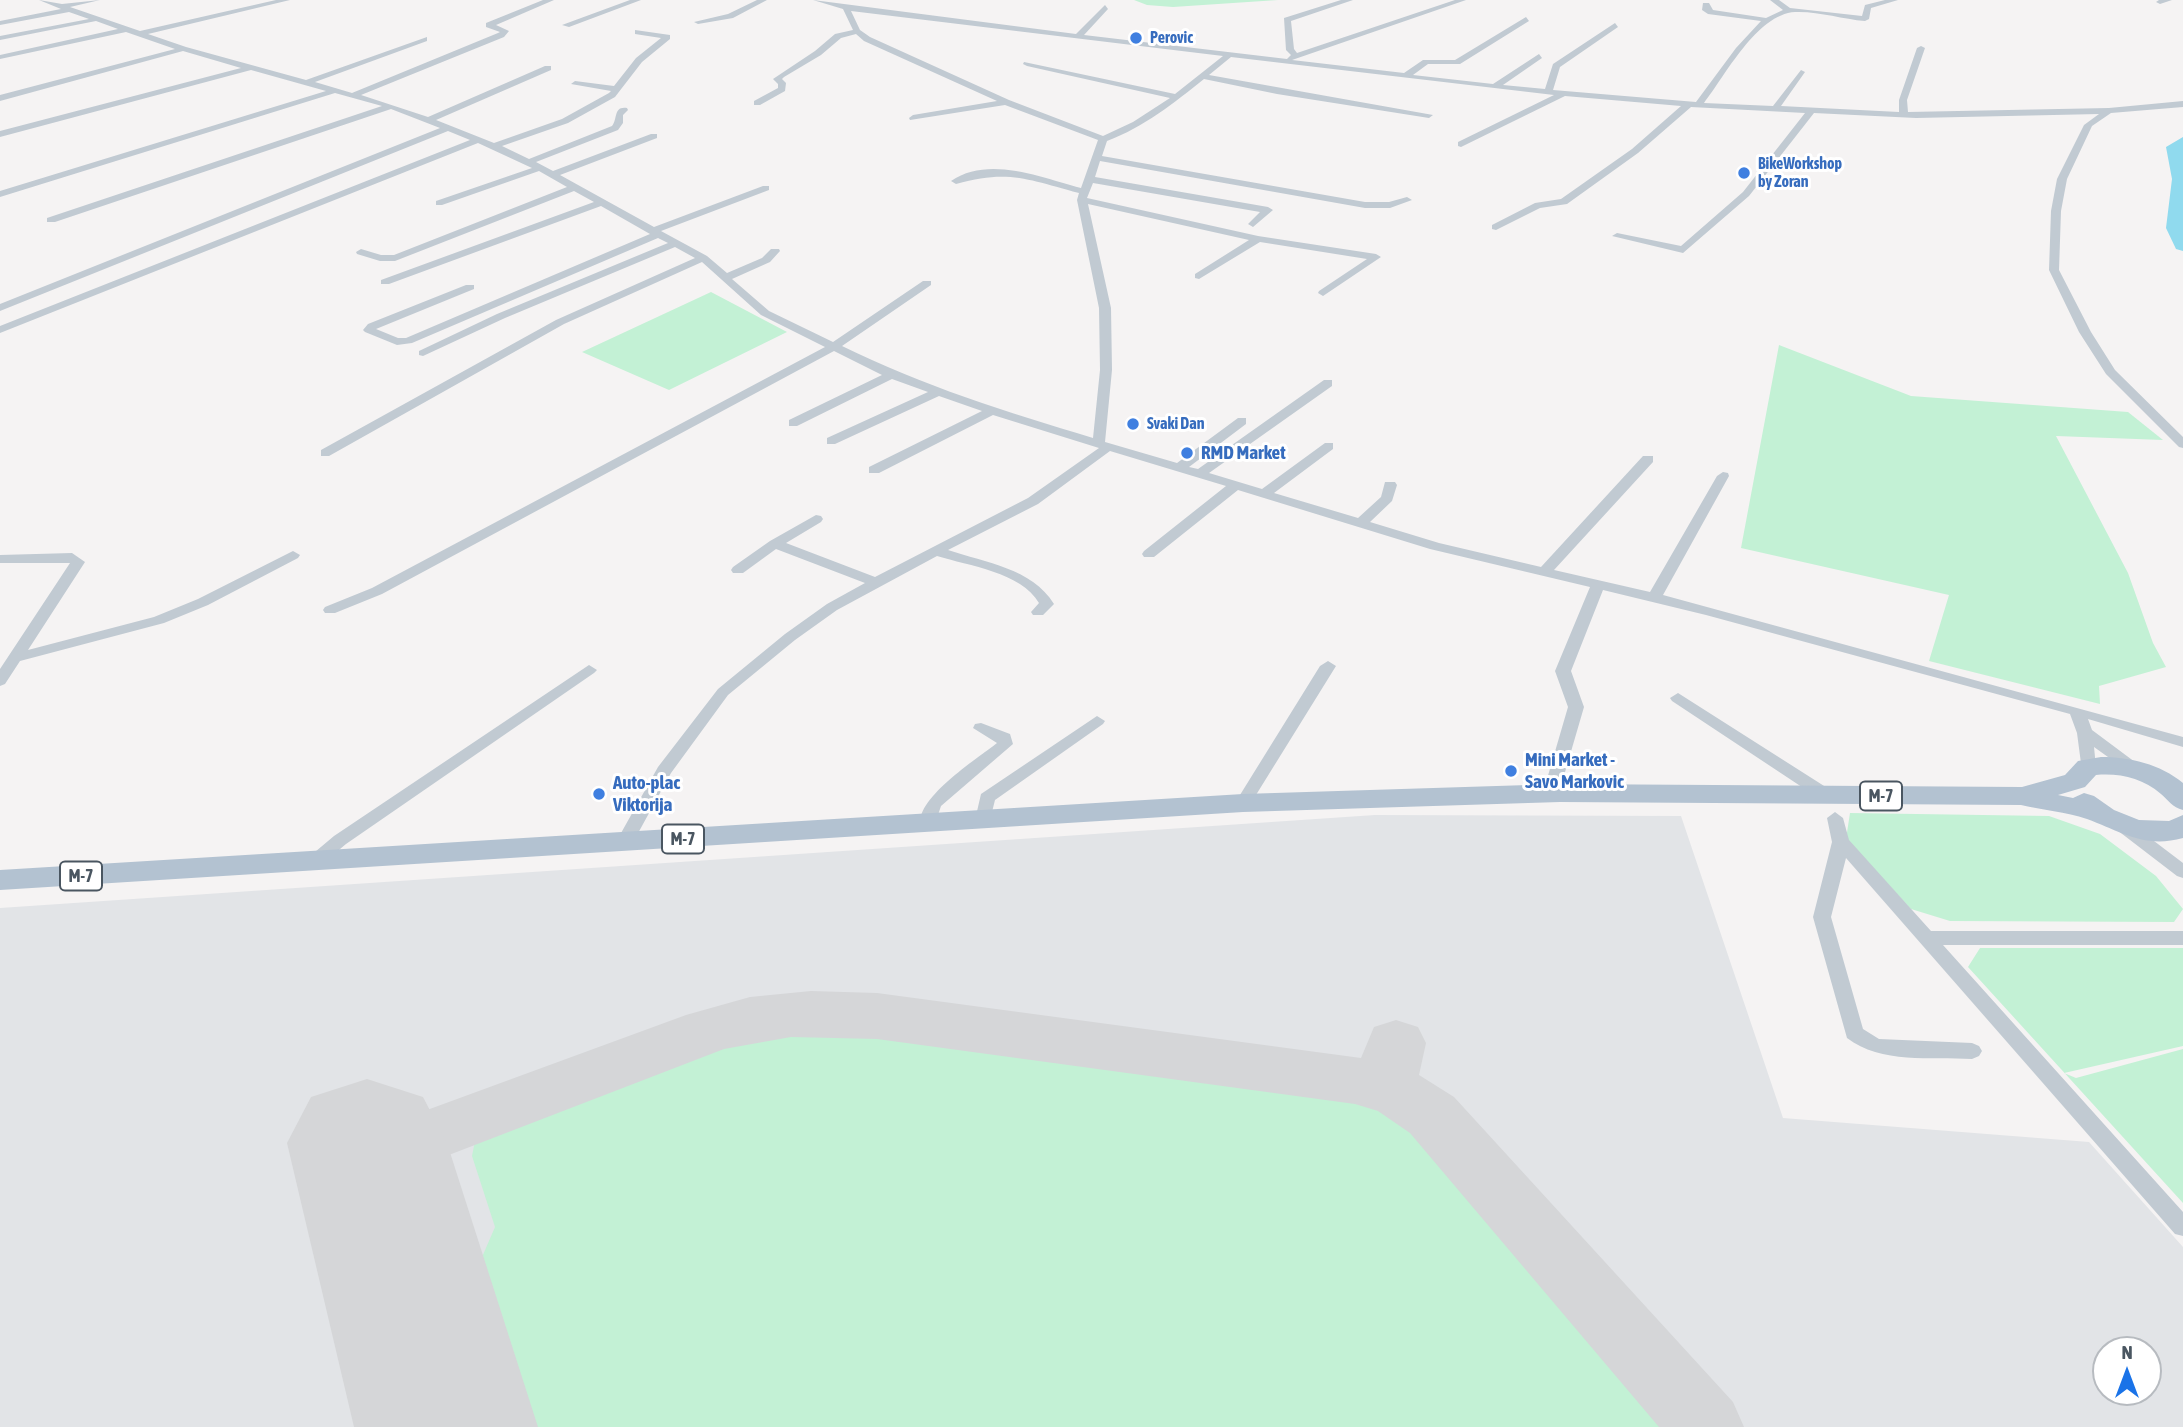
<!DOCTYPE html>
<html>
<head>
<meta charset="utf-8">
<style>
  body { margin:0 }
  #map { position:relative; width:2183px; height:1427px; overflow:hidden; background:#f5f3f3; font-family:"Asap Condensed",sans-serif }
  canvas { display:block }
  .north { position:absolute; left:2092px; top:1336px; width:70px; height:70px; box-sizing:border-box; background:#fff; border:2px solid #b7bbc0; border-radius:50%; rotate:0deg; font-size:19px; font-weight:700; line-height:28px; text-align:center; color:#4a5661 }
  .north::after { content:''; display:block; margin:auto; width:24px; height:32px; background:#1a73e8; clip-path:polygon(50% 0,100% 100%,50% 72%,0 100%) }
</style>
</head>
<body>
<div id="map">
<canvas width="2183" height="1427"></canvas>
<div class="north">N</div>
</div>
<script>
const ctx = document.querySelector('canvas').getContext('2d');
ctx.lineJoin = 'round';
function fillPath(path, color) {
  ctx.fillStyle = color;
  ctx.fill(path, 'evenodd');
}
function stroke(path, color, width, dash) {
  ctx.strokeStyle = color;
  ctx.lineWidth = width;
  ctx.lineCap = dash ? 'butt' : 'round';
  ctx.setLineDash(dash || []);
  ctx.stroke(path);
}
function drawText(font, color, halo, rows, align = 'center') {
  ctx.font = font + ' "Asap Condensed",sans-serif';
  ctx.lineWidth = 6;
  ctx.setLineDash([]);
  ctx.textBaseline = 'middle';
  ctx.strokeStyle = halo;
  ctx.fillStyle = color;
  for (const [text, x, y, turn = 0] of rows) {
    ctx.save();
    ctx.translate(x, y);
    ctx.rotate((+turn || 0) * Math.PI / 180);
    ctx.textAlign = isNaN(turn) ? turn : align;
    if (halo) ctx.strokeText(text, 0, 0);
    ctx.fillText(text, 0, 0);
    ctx.restore();
  }
}
fillPath(new Path2D(`
  M1375,815l306,1 102,302 306,24 94,105v180h-2183v-519zM2106,1350h42v42h-42z`), '#e2e4e7');
fillPath(new Path2D(`
  M1134,0h144l-105,7 -26,-2z
  M711,292l76,40 -118,58 -87,-38z
  M1779,345l132,51 217,16 35,28 -107,-4 72,137 25,70 13,24 -67,19 1,18 -171,-43 20,-66 -208,-47z
  M1850,813l199,3 51,18 56,42 27,33 -9,13 -224,-1 -39,-12 -65,-70z
  M1980,948h203v98l-119,27 12,5 107,-29v154l-215,-236z
  M824,1029l37,1 484,64c29,7 50,17 71,37l264,296h-1157l-47,-156 19,-44 -23,-71 3,-15 17,-13c104,-38 222,-94 332,-99z`), '#c3f1d5');
fillPath(new Path2D(`
  M2183,137v114l-7,-2 -10,-21 6,-49 -6,-32z`), '#90daee');
fillPath(new Path2D(`
  M811,991l66,2 484,65 13,-31 22,-7 22,7 8,16 -7,32 35,22 279,305 11,25h-85l-249,-294 -32,-22 -23,-7 -478,-65 -86,-2 -67,12 -353,136 -23,-8 -10,-19 10,-19 338,-124 64,-18z`), '#d5d6d8');
fillPath(new Path2D(`
  M367,1079l56,18 24,46 91,284h-184l-67,-284 24,-46z`), '#d5d6d8');
fillPath(new Path2D(`
  M39,0l23,4 38,-4 -30,7 70,24 136,-31h14l-142,34 38,13 120,33 121,-43v4l-112,41 37,11 146,-60 2,-1 -14,-5v-4l57,-23h11l-58,25 13,6 -5,6 -143,58 67,22 117,-51h6v4l-115,50 58,23 68,-24 47,-26 2,-2 -40,-7 4,-3 39,5 22,-28 25,-20 -26,-4v-4l35,5v4l-28,23 -27,35 -47,26 -66,23 27,13 83,-33c6,-7 1,-20 15,-18l1,2 -5,5v8l-5,7 -82,32 17,9 98,-37h6v4l-97,37 94,52 109,-41h6v4l-108,41 46,25 20,17 35,-15 9,-9h8l1,2 -10,11 -38,17 37,32 64,31 90,-61h8v4l-89,61c81,40 165,66 251,92l7,-68 -1,-62 -22,-108 2,-7c-50,-13 -70,-24 -123,-9l-5,-3c38,-26 91,-3 130,7l17,-48 -93,-35 -95,15 -1,-2 4,-3 84,-14 -133,-60 -8,-7 -15,4 -20,17 -37,22 -2,2 4,4 -1,8 -25,14h-6v-4l24,-13v-4l-5,-5 42,-28 20,-17 18,-4 -10,-21 -30,-9 263,34 29,-29 3,4 -24,26 203,24 4,-4 -5,-5 -2,-32 57,-18h12l-62,21 3,28 3,4 158,-53h11l-174,60 112,13 19,-13h32l71,-43 3,4 -69,43h-32l-15,11 80,9 46,-30 3,4 -39,27 42,4 8,-25 62,-41 3,4 -58,40 -7,23 143,12 40,-54 25,-27 -53,-7 -6,-4 1,-7h6l4,7 53,8 17,-8 -13,-10h9l11,8 72,8 3,-11 20,-5h13l-27,8 -2,11 -4,2c-23,-2 -47,-10 -70,-9 -38,2 -70,64 -91,91l69,3 28,-36 4,2 -24,34 118,6v-12l18,-52 4,-2 4,2 -18,52 1,12 201,-4 74,-7v6l-72,6 -19,13 -25,53 -6,32 -2,59 32,62 24,38 68,67v11l-4,-1 -73,-73 -27,-42 -30,-62 2,-59 6,-32 27,-54 15,-11 -183,4 -102,-5 -65,83 -66,57 -71,-17 5,-3 64,13 62,-54 62,-79 -114,-6 -53,46 -71,51 -27,4 -44,22 -4,-1v-4l43,-22 26,-4 71,-50 49,-43 -116,-10 -104,51 -3,-1v-4l96,-47 -323,-38 -22,18 224,40 -4,3 -152,-24 -73,-15c-30,24 -60,48 -97,62l-5,15 263,46h24l18,-5 5,3 -22,8h-25l-265,-47 -5,16 173,30 5,3 -20,17 -5,-3 12,-12 -167,-29 -6,15 171,38 118,18 5,3 -58,39 -5,-3 1,-2 48,-32 -107,-17 -61,37 -4,-1v-4l54,-34 -161,-36 23,104 1,62 -7,72 72,21 61,-45h8v6l-57,43 9,2 126,-89h8v6l-123,87 53,16 63,-46h8v6l-59,44 84,25 23,-21 4,-15h10l2,3 -5,16 -22,21 69,21 102,24 102,-111h10v6l-99,108 96,22 67,-116 6,-4 5,1 1,3 -66,119 520,142v10l-95,-28 4,11 51,38 -2,4h-12l-35,-25 2,20 -2,4h-12l-5,-38 -7,-19 -364,-99 -103,-25 -32,81 13,36 -21,72 5,14 -2,4h-12l-7,-18 21,-72 -13,-36 35,-84 -160,-38 -192,-59 -84,67h-10l-2,-3 2,-3 82,-65 -116,-35 -72,53 -90,46c38,13 84,18 106,54l-11,11h-10l-2,-3 8,-9c-18,-31 -70,-37 -102,-47l-100,54 -42,30 -67,55 -57,78 -40,73h-12l-3,-4 42,-75 60,-78 67,-55 42,-30 38,-21 -89,-34 -33,24h-10l-2,-3 2,-3 37,-26 46,-26 5,1 2,3 -2,3 -35,21 89,34 153,-79 71,-50 -106,-33 -114,58h-10v-6l113,-56 -43,-15 -104,48h-8v-6l101,-46 -36,-13 -95,47h-8v-6l93,-45 -48,-24 -452,243 -47,19h-10l-2,-3 2,-3 47,-19 453,-241 -64,-32 -59,-53 -138,62 -235,132h-8v-6l235,-130 139,-62 -20,-11 -170,71 -82,38 -4,-1v-4l78,-37 171,-71 -10,-5 -246,105 -15,2 -32,-13 -2,-2 5,-6 98,-39h8v4l-98,40 22,9h8l244,-104 -49,-28 -212,78h-8v-4l213,-78 -20,-11 -179,70h-15l-23,-7 -1,-2 5,-3 20,6h13l173,-68 -28,-16 -97,34h-6v-4l96,-33 -54,-25 -478,190v-7l470,-186 -22,-9 -448,180v-7l440,-176 -49,-19 -336,113h-8v-4l335,-112 -47,-13 -335,104v-6l326,-100 -75,-21 -251,67v-6l241,-63 -58,-17 -183,50v-6l175,-46 -49,-17 -126,27v-4l118,-26 -22,-8 -96,19v-4l89,-17 -20,-7 -69,13v-4l61,-12zM851,11l372,45 -48,38 -151,-32 -1,2 4,2 143,32 -37,24 -30,14 -94,-36 -139,-63 -10,-7z
  M630,0h11l-72,27 -7,-2z
  M757,0h10l-34,18 -35,6 -4,-2 34,-8z
  M2159,0h13l-12,4 -4,-2z
  M293,551l7,4 -2,3 -90,47 -44,18 -144,38 -15,23 -5,2v-17l70,-106h-70v-8l72,-2 13,9 -57,88 126,-33 44,-18z
  M1328,661l8,5 -85,137 -8,6 -6,-2 -2,-4 85,-137z
  M589,665l8,5 -3,3 -248,171 -25,21h-12l-3,-4 3,-4 25,-21z
  M1678,693l154,98 2,4 -2,4h-12l-148,-98 -2,-3z
  M1097,716l8,5 -2,3 -108,76 -6,24h-12l-2,-4 6,-26z
  M981,723l29,11 3,10 -72,62 -7,21h-12c-12,-25 56,-69 75,-84l-24,-15 2,-4z
  M1835,812l8,6 6,22 82,91h252v14h-240l240,267v24l-8,-2 -329,-376 -15,59 32,112 16,10 93,4 7,3 3,5 -3,5 -7,3c-41,-2 -91,5 -125,-21l-34,-121 19,-75 -5,-24z
  M2123,820l6,2 54,41v15l-6,-2 -60,-46 -3,-4z`), '#c1cad2');
fillPath(new Path2D(`
  M2101,757c29,0 59,7 82,26v27c-11,-3 -14,-9 -22,-16 -19,-16 -41,-21 -65,-19l-11,12 -27,8 15,3 11,-5 10,3 20,14 25,10 30,1 14,-6v23c-39,11 -63,-7 -96,-19 -21,-7 -45,-9 -66,-14l-461,-3 -317,10 -1243,78v-20l1243,-76 317,-10 462,3 43,-12 13,-14z`), '#b3c2d1');
for (const [x, y, r, color] of [
  [1136,38,7,"#3f7fe0"],
  [1744,173,7,"#3f7fe0"],
  [1133,424,7,"#3f7fe0"],
  [1187,453,7,"#3f7fe0"],
  [1511,771,7,"#3f7fe0"],
  [599,794,7,"#3f7fe0"]
]) {
  const dot = new Path2D();
  dot.arc(x, y, r, 0, 2 * Math.PI);
  ctx.fillStyle = color;
  ctx.fill(dot);
  stroke(dot, '#fff', 2.5);
}
drawText('bold 16px', '#366cbe', '#fff', [
  ["Perovic",1150,38],
  ["BikeWorkshop",1758,164],
  ["by Zoran",1758,182],
  ["Svaki Dan",1147,424]
], 'left');
for (const [x, y, w] of [
  [1881,796,42],
  [683,839,42],
  [81,876,42]
]) {
  const box = new Path2D();
  box.roundRect(x - w / 2, y - 14.5, w, 29, 5);
  ctx.fillStyle = '#fff';
  ctx.fill(box);
  stroke(box, '#4a5661', 2);
}
drawText('bold 18px', '#4a5661', null, [
  ["M-7",1881,796],
  ["M-7",683,839],
  ["M-7",81,876]
]);
drawText('bold 19px', '#366cbe', '#fff', [
  ["RMD Market",1201,453],
  ["Mini Market -",1525,760],
  ["Savo Markovic",1525,782],
  ["Auto-plac",613,783],
  ["Viktorija",613,805]
], 'left');
</script>
</body>
</html>
